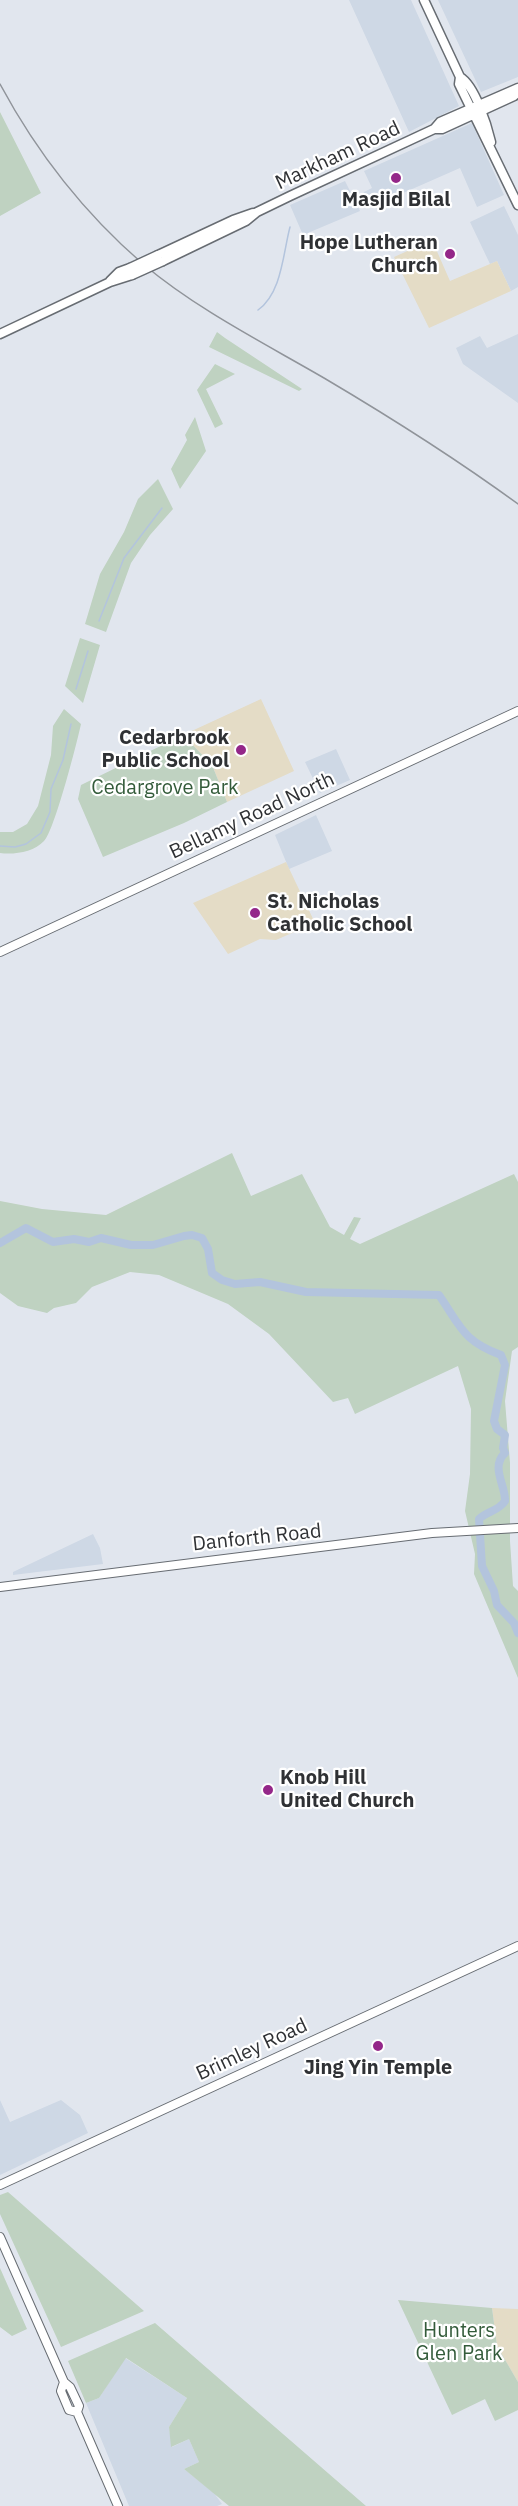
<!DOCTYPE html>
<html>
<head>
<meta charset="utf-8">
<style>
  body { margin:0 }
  canvas { display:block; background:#e1e6ee }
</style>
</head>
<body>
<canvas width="518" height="2506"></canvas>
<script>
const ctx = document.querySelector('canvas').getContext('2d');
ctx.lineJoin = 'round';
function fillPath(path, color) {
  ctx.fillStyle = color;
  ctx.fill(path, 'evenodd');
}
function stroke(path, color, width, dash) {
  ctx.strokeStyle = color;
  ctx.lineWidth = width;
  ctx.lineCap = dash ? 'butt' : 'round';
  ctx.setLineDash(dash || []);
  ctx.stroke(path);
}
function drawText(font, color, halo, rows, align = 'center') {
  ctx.font = font + ' "IBM Plex Sans",sans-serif';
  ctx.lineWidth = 4.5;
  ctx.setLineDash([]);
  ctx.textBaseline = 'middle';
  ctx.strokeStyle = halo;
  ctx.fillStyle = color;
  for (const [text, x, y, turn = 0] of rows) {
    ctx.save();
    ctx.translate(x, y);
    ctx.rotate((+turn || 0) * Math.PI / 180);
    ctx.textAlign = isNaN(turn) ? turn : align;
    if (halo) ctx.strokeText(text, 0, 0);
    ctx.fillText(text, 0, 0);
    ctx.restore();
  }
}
fillPath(new Path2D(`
  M349,0h62l48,106 -50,26z
  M438,0h80v77l-37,15z
  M472,123l32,72 -27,12 -17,-39 -91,40 -7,-15 10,-5 -8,-17z
  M345,181l15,30 -57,24 -13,-30z
  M504,206l14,29v52l-7,4 -14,-30 -7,3 -20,-42z
  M518,334v69l-55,-39 -7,-16 24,-12 7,12z
  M336,749l14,31 -30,13 -15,-31z
  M316,815l16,36 -43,18 -14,-34z
  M93,1534l7,14 3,16 -90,11v-3z
  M0,2100l10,22 51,-22 19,15 8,18 -88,42z
  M125,2358l62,40 -18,29 3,20 17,-8 10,23 -15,7 30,24 8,11 -5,2h-88l-43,-103 13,-5z`), '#ced8e5');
fillPath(new Path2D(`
  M432,240l18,41 47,-20 14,30 -82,37 -35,-71z
  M261,699l33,72 -67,31 -15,-37 -29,-30z
  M286,862l29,61 -39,17 -16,-1 -32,15 -35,-51z
  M492,2308l26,1v73l-21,-36z`), '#e4dcc6');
fillPath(new Path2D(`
  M0,112l41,81 -41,23z
  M217,332l8,6 77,51 -3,2 -90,-44z
  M215,364l20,10 -29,15 17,35 -8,4 -18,-38z
  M195,417l11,34 -26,38 -9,-20 16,-29 -2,-5z
  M158,479l15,30 -23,26 -19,28 -25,69 -21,-8 15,-50 24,-42 14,-33z
  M80,638l20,7 -17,58 -18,-17z
  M64,709l17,15c-4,19 -27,108 -37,117 -10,11 -30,14 -44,12v-21h13l14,-8 11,-18 13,-51 2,-29z
  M183,735l29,30 15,37 -43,21 -81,34 -25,-58 3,-14z
  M232,1153l19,43 51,-22 28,53 14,8 10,-18 7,1 -11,21 10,5 154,-70 4,8v165l-6,4 -7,50 5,62v78l3,45 5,5v87l-44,-104 1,-20 -10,-43 5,-37 1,-65 -13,-43 -103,48 -7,-16 -15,4 -64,-68 -41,-30 -69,-29 -29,-3 -38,15 -16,16 -22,5 -7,5 -29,-7 -18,-13v-92l42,8 64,6z
  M8,2192l136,119 -83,36 -61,-133v-19z
  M0,2268l27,61 -15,7 -12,-9z
  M398,2300l94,8 5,38 21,36v28l-23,11 -10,-22 -33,16z
  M155,2323l211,183h-137l-45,-37 15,-7 -10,-23 -18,8 -2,-20 18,-29 -61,-40 -27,40 -13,5 -18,-42z`), '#bfd2c1');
stroke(new Path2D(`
  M258,310c24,-17 25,-57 32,-83
  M99,621l25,-63 38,-50
  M76,689l12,-38
  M0,846l15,1 11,-3 15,-11 9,-21 1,-23 12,-29 8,-36`), '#b3c4dd', 1.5);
stroke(new Path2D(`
  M0,1243l26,-15 27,14 21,-3 15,3 12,-4 30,7h22l31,-9 8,-1 10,3 6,11 4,24 10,7 13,4 25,-2 46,10 133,3c22,32 24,46 62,60l4,10 -11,56 3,8 8,6 -2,13 2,5c-15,14 1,33 0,48 -6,10 -18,10 -26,18l3,47 12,25 3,14 17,18 4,10`), '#b3c4dd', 8);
const secondary = new Path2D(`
  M0,952l518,-241
  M0,1587l432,-54 86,-5
  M0,2185l518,-239
  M0,2237l64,145 6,5 9,19 -2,6 41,94
  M64,2382l-3,9 8,19 8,2`);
const primary = new Path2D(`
  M424,0l36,77 -1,7 59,121
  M460,77c15,9 27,48 31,65
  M434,129l6,-7 78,-34
  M158,255l75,-35 20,-7
  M163,261l83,-40 11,-9 33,-16 144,-67h8l72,-33 4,-4
  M110,281l9,-9 11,-4
  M0,334l110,-52 22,-7`);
stroke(secondary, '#676c72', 10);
stroke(primary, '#676c72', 11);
stroke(secondary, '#fff', 8);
stroke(primary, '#fff', 8);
stroke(new Path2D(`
  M0,84c37,69 84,129 143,180 55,46 119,78 181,114 66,39 131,80 194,126`), '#90949a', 1.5);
const primaryBridge = new Path2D(`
  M130,268l28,-13
  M132,275l31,-14`);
stroke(primaryBridge, '#676c72', 11, []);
stroke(primaryBridge, '#fff', 8);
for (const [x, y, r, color] of [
  [396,178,6,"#942789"],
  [450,254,6,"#942789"],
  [241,750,6,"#942789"],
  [255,913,6,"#942789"],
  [268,1790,6,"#942789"],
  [378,2046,6,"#942789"]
]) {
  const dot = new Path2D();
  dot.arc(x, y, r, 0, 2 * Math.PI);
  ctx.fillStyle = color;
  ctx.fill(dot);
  stroke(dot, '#fff', 2);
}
drawText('20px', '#2f3134', '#fff', [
  ["Markham Road",338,156,-25],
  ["Bellamy Road North",252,816,-25],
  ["Danforth Road",257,1538,-6],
  ["Brimley Road",252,2050,-25]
]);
drawText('bold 20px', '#2f3134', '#fff', [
  ["Masjid Bilal",396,200],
  ["Hope Lutheran",438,243,"right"],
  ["Church",438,266,"right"],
  ["Cedarbrook",229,738,"right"],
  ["Public School",229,761,"right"],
  ["St. Nicholas",267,902,"left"],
  ["Catholic School",267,925,"left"],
  ["Knob Hill",280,1778,"left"],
  ["United Church",280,1801,"left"],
  ["Jing Yin Temple",378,2068]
]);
drawText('20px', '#335b3a', '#fff', [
  ["Cedargrove Park",165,788],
  ["Hunters",459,2331],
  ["Glen Park",459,2354]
]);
</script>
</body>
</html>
